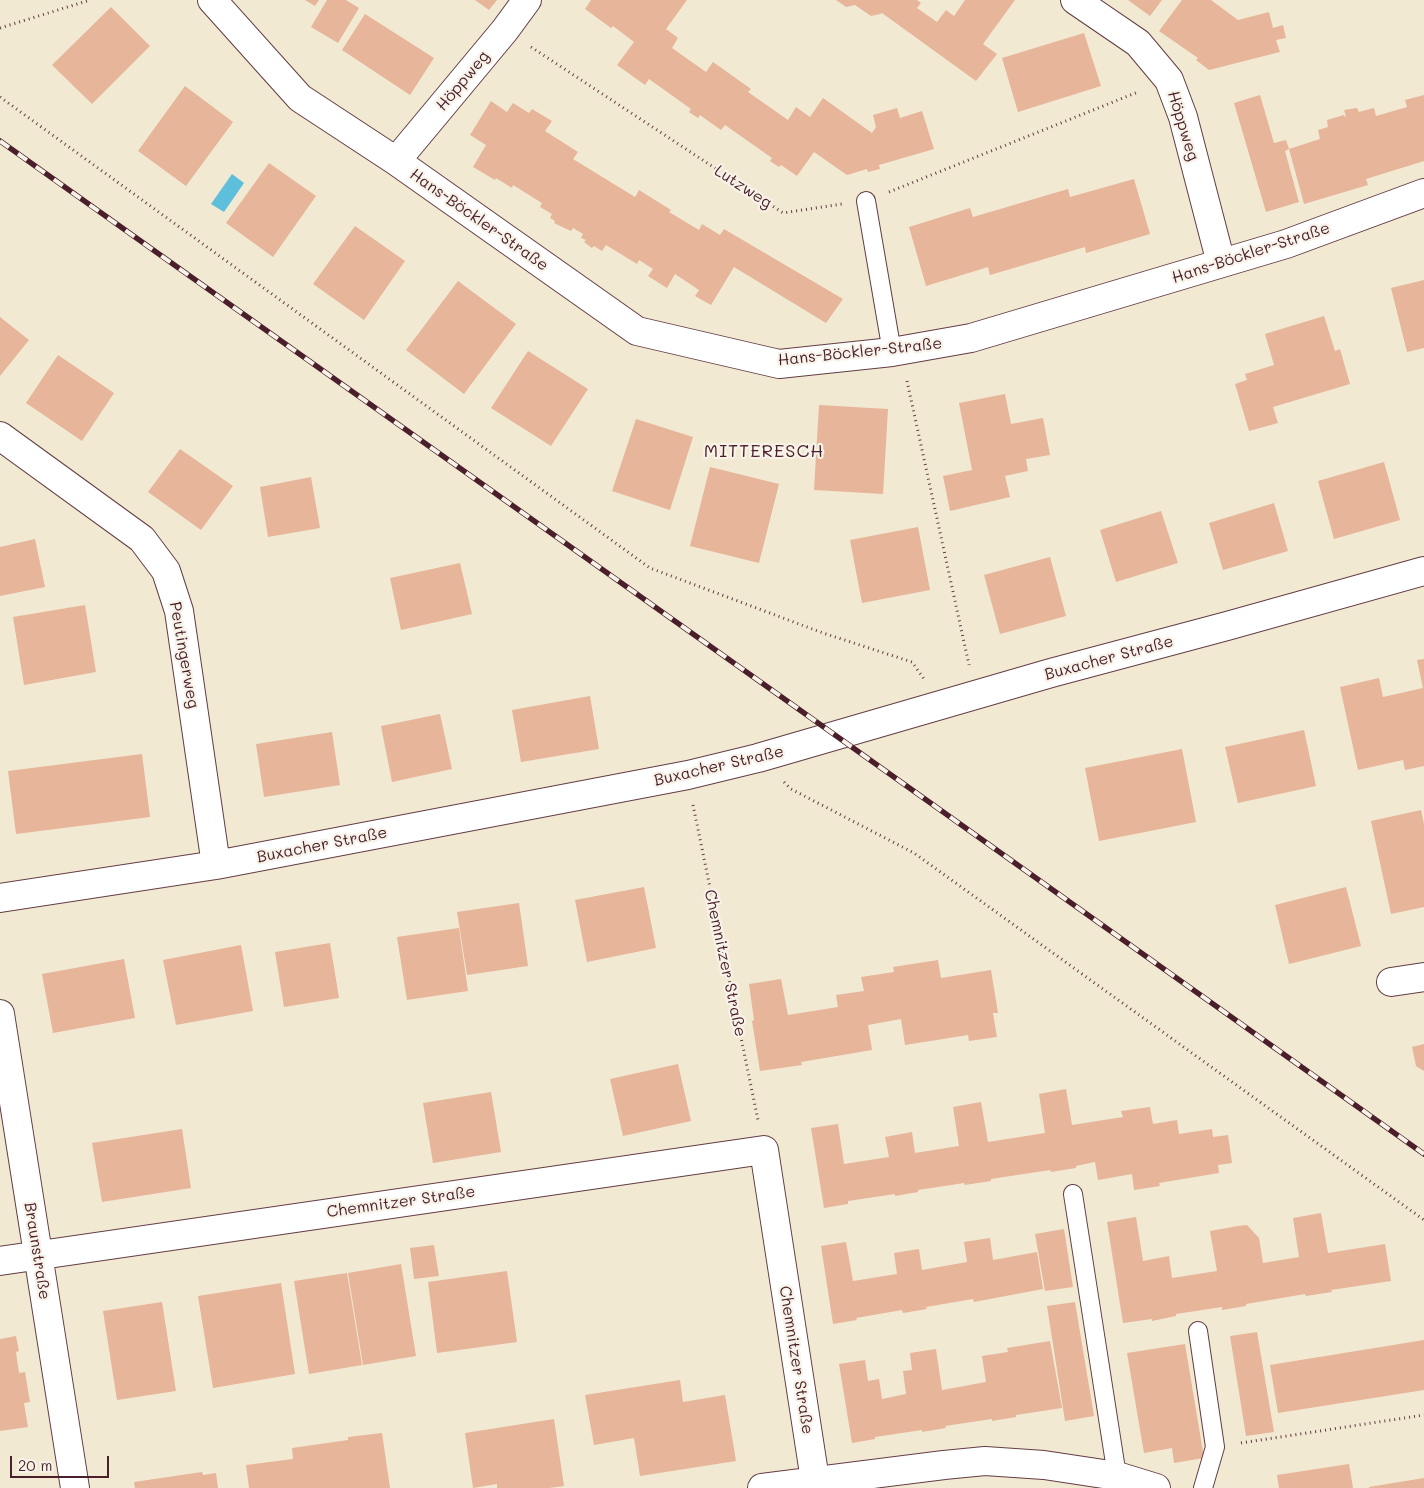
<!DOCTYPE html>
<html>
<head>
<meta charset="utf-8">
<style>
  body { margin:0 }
  #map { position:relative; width:1424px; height:1488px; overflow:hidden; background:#f2e9d3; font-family:Mali,sans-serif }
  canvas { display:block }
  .scale { position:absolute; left:10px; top:1456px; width:99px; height:22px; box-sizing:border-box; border:2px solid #4a1f2b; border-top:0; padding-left:6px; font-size:15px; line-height:18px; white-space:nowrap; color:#4a1f2b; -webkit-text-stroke:4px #f7f3e8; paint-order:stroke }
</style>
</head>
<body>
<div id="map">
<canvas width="1424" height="1488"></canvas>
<div class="scale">20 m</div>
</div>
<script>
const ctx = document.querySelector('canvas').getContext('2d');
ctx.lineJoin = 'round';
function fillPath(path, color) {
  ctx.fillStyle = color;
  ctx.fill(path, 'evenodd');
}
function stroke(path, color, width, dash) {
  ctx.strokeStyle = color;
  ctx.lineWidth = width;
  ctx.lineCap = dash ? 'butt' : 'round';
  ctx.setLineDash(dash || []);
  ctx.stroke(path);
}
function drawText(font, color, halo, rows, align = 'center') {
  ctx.font = font + ' Mali,sans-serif';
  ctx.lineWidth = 4.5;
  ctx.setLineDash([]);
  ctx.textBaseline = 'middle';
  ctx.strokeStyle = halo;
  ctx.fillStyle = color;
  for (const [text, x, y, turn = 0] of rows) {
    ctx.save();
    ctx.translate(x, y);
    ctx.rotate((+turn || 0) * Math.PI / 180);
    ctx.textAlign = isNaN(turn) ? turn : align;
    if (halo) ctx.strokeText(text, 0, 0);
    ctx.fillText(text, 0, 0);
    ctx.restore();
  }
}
fillPath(new Path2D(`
  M232,174l12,9 -20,29 -13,-8z`), '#5dbfdb');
fillPath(new Path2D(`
  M305,0h14l-4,6z
  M327,0h19l13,8 -21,35 -27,-16z
  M475,0h22l-8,10z
  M591,0h96l-21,29 12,9 -6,10 34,24 7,-10 38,27 -3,3 40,28 8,-13 14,10 13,-19 49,35 4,-6 -3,-12 24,-7 3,10 22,-7 12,38 -55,16 1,4 -12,3 -1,-3 -20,6 -33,-23 -17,24 -16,-11 -2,2 -9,-6 2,-3 -47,-33 -4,5 -21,-15 -2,3 -9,-6 2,-3 -42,-30 -4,6 -28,-20 17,-23 -21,-16 -2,2 -26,-19z
  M836,0h81l4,3 -4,5 20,14 9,-12 8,6 11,-16h50l-32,44 14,10 -21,27 -94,-68 -2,1 -9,2 -16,-11 -9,2z
  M1128,0h34l-12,16z
  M1182,0h29l27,20 31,-8 4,16 10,-3 3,13 -10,2 4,12 -71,18 -13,-10 2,-2 -39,-27z
  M111,7l39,39 -58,58 -40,-39z
  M365,14l69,44 -24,37 -68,-45z
  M1084,33l17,53 -83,26 -16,-54z
  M185,86l48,36 -47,64 -48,-35z
  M1260,95l14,48 12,-3 3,9 -4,2 14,51 -33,10 -32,-109z
  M1424,95v66l-58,18 2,6 -64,19 -15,-55 31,-10 -2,-9 10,-3 -1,-7 17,-5 1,2 1,-1 -2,-6 13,-2 2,4 15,-4 2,8 31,-9 -2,-7z
  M491,101l16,11 6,-9 16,10 3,-4 20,12 -7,10 33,21 -5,7 62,38 4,-7 32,20 -2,2 30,18 3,-6 18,11 4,-6 119,70 -17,24 -92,-56 -23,38 -16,-9 4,-6 -24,-16 -8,14 -19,-12 5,-7 -14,-9 -2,4 -31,-19 -4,6 -8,-5 -2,2 -8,-6 2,-2 -5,-2 2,-4 -10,-6 -2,3 -17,-8 1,-2 -5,-3 2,-4 -12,-7 2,-4 -29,-18 -1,3 -16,-10 -1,2 -22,-13 13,-22 -16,-10z
  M269,163l47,33 -43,61 -47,-34z
  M1134,179l16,55 -64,19 -1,-6 -95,28 -2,-8 -62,19 -17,-59 61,-19 3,9 95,-28 2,8z
  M355,226l50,35 -41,59 -51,-36z
  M1424,280v68l-17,4 -16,-64z
  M458,281l58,43 -52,70 -58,-44z
  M1324,316l11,35 5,-2 10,35 -77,23 5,16 -29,8 -14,-47 12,-4 -2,-6 29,-9 -9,-31z
  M0,317l29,23 -29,36z
  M528,351l60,38 -37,57 -60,-38z
  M58,355l56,38 -32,48 -56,-38z
  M1005,394l6,30 32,-6 7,37 -24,4 2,12 -23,5 5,21 -60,14 -7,-35 29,-6 -13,-67z
  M819,405l69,4 -5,85 -69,-4z
  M636,419l57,18 -23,73 -58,-19z
  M180,449l53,37 -32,44 -53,-38z
  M1384,462l16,58 -66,19 -16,-58z
  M710,467l69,17 -20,79 -69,-17z
  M311,477l9,51 -52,9 -8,-50z
  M1274,503l14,48 -65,19 -14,-47z
  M1161,511l17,52 -62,19 -16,-52z
  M918,527l12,63 -68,13 -12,-63z
  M35,539l10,48 -45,9v-49z
  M1050,557l16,59 -66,18 -16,-59z
  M460,563l12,51 -71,16 -11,-52z
  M85,605l11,67 -72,13 -11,-68z
  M1424,659v107l-19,4 -2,-10 -45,10 -18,-83 39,-9 4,19 40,-9 -6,-28z
  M590,696l9,53 -78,13 -9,-52z
  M440,714l12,55 -60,13 -11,-56z
  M1304,730l12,56 -78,17 -13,-56z
  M332,732l8,53 -76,12 -8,-53z
  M1182,749l14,73 -97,19 -14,-73z
  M142,754l8,63 -134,17 -8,-63z
  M1421,810l3,14v83l-33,7 -20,-93z
  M644,887l12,61 -69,14 -12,-62z
  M1346,887l15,59 -72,18 -14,-59z
  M519,903l9,63 -61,9 -10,-63z
  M459,928l9,63 -61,9 -10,-63z
  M330,943l9,55 -55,9 -9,-55z
  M241,945l12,66 -77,14 -13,-65z
  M124,959l11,59 -82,15 -11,-59z
  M938,960l3,18 50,-8 7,43h-5l4,24 -28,4 -1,-6 -63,10 -4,-26 -33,6 4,25 -71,12 1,3 -42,6 -8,-50 2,-1 -5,-36 32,-5 7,36 50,-8 -2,-12 28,-4 -3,-14 33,-5 -1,-5z
  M1424,1044v27l-8,-5 -4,-19z
  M678,1064l13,57 -68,15 -13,-57z
  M1066,1089l6,36 51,-8 -2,-6 29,-4 3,17 24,-4 2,14 33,-5 1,8 15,-2 4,28 -14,2 1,8 -60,10 1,3 -26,4 -2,-16 -34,6 -3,-18 -19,4v2l-25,4 -1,-2 -59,9v2l-26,4 -1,-2 -46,7v2l-23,4v-2l-47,7v3l-24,4 -13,-80 27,-4 6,40 45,-7 -4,-20 27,-5 3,21 44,-7 -6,-39 28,-5 7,40 57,-9 -6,-39z
  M491,1092l10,60 -68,11 -10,-60z
  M182,1129l9,59 -89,14 -10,-59z
  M1321,1213l7,40 57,-9 6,37 -60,9 1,2 -26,4 -1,-2 -59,10v2l-24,4v-3l-46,7v2l-24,5v-2l-29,4 -16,-101 29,-5 7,44 26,-5 3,22 45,-7 -7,-40 28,-5 9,-1 12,13 4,25 36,-6 -6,-39z
  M1064,1229l9,58 -28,4 -10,-57z
  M990,1238l3,22 44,-8 6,37 -69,13 -1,-3 -47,8 1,2 -24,4 -1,-3 -46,8 1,2 -24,4 -12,-78 25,-4 7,39 44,-7 -3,-21 25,-4 3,21 45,-8 -3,-20z
  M434,1245l5,31 -25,3 -4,-31z
  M401,1264l15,92 -53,9 -15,-92z
  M507,1271l10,71 -80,11 -9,-71z
  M347,1273l15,92 -53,9 -15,-93z
  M281,1283l14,91 -82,14 -15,-92z
  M162,1302l14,89 -59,9 -14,-89z
  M1075,1302l19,114 -29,5 -18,-115z
  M1257,1332l17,100 -28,4 -16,-100z
  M16,1336l3,15 -3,1 3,21 6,-1 5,30 -6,1 4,24 -28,4v-92z
  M1424,1340v50l-146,23 -8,-48z
  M1050,1341l12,67 -46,7v2l-24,4v-2l-47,7 1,2 -24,4v-2l-47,7v2l-23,4 -13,-79 26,-4 3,21 11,-2 3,20 24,-5 -3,-23 9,-1 -2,-17 26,-4 6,41 44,-8 -4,-26 26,-4 -1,-4z
  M1185,1344l19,114 -30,5 -2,-15 -28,5 -17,-100z
  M680,1380l3,22 42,-7 11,66 -96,15 -6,-38 -40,7 -9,-50z
  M554,1419l10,67 -15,2h-52v-4l-24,4 -8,-55z
  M382,1433l8,55h-141l-3,-23 47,-6 -1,-11 56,-8v-3z
  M1349,1464l4,24h-74l-2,-13z
  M202,1472l1,3 13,-2 2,15h-83l-1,-6z
  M1424,1478v10h-55v-1z`), '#e6b59a');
const service = new Path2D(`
  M866,201l26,151
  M1073,1194l44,282
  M1198,1331l17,116 -12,41`);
const minor = new Path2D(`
  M212,0l88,98 96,63 241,170 142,33 113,-12 79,-14 315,-94 138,-51
  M1075,0l63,43 31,37 14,37 38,146
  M396,161l109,-131 22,-30
  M0,436l142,103 24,32 13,40 37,254
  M0,898l216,-33 472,-90 70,-17 293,-85 176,-47 197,-55
  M1391,982l33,-5
  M0,1014l75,474
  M0,1261l764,-111 51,330
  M762,1488l182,-23 41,-4 59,4 73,11 39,12`);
stroke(service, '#633d44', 20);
stroke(minor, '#633d44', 30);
stroke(new Path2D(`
  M0,28l90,-28
  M531,47l252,166 59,-9
  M0,97l650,471 173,65 89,29 12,17
  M889,192l249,-100
  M907,381l62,284
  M784,782l7,7 123,64 510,367
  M693,805l65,315
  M1241,1443l183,-28`), '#633d44', 3, [1, 4]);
stroke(service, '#fff', 18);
stroke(minor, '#fff', 28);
const rail = new Path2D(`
  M0,141l1424,1013`);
stroke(rail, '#4a1f2b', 5.5);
stroke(rail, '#f7f3e8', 4, [11]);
drawText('16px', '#4a1f2b', '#f7f3e8', [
  ["Höppweg",463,81,-50],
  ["Höppweg",1183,126,73],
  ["Lutzweg",743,187,33],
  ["Hans-Böckler-Straße",479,220,35],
  ["Hans-Böckler-Straße",1251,253,-18],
  ["Hans-Böckler-Straße",860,352,-6],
  ["Peutingerweg",184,655,80],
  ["Buxacher Straße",1109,658,-15],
  ["Buxacher Straße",719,766,-13],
  ["Buxacher Straße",322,845,-11],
  ["Chemnitzer Straße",725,963,78],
  ["Chemnitzer Straße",401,1202,-8],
  ["Braunstraße",37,1251,81],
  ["Chemnitzer Straße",796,1360,81]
]);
ctx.letterSpacing = '1px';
drawText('18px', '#4a1f2b', '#f7f3e8', [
  ["MITTERESCH",764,451]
]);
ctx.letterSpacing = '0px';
</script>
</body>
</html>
